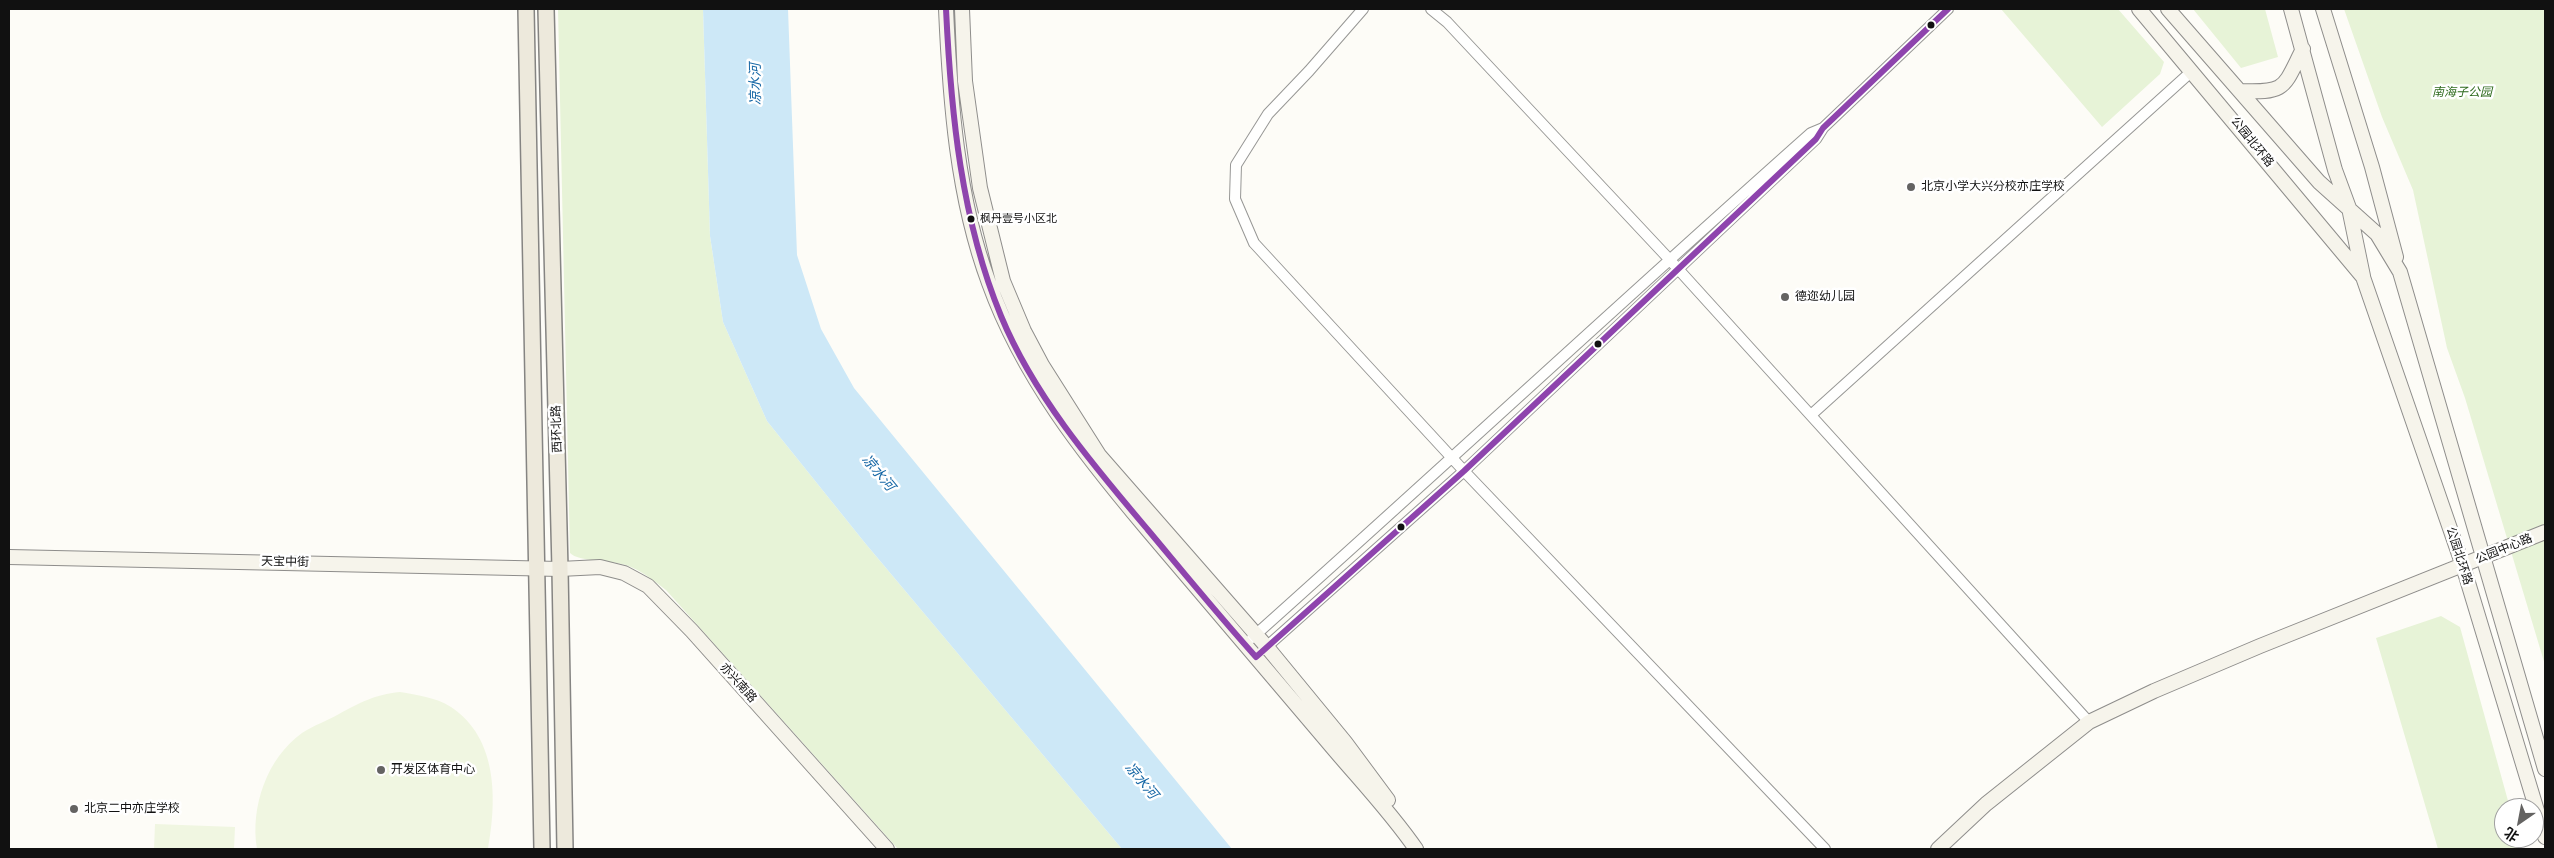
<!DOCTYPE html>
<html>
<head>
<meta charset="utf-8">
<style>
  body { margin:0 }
  #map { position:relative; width:2554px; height:858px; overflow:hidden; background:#fdfcf7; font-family:Lora,"Noto Sans SC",serif }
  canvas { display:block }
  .frame { position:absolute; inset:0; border:10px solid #111; pointer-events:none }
  .north { position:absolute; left:2494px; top:798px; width:50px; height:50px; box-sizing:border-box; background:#fff; border:1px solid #a0a0a0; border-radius:50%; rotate:213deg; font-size:14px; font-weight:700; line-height:20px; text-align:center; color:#111 }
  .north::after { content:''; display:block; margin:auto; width:18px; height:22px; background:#646362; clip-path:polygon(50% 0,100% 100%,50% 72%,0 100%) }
</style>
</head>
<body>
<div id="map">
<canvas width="2554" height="858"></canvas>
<div class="frame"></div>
<div class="north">北</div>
</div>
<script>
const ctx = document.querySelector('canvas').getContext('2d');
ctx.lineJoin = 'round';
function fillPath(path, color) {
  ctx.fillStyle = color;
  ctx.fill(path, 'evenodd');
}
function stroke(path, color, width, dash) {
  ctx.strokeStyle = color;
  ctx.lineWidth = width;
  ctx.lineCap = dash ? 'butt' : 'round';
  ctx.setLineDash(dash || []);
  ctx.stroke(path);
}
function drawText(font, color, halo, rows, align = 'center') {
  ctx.font = font + ' Lora,"Noto Sans SC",serif';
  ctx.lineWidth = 5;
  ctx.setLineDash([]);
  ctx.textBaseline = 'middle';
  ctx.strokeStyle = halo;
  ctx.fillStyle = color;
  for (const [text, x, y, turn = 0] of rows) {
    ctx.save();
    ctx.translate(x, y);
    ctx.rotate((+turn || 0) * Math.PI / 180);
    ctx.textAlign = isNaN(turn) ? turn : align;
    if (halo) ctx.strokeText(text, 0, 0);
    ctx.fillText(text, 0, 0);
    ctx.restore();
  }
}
fillPath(new Path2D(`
  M558,9h145l7,227 13,86 44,99 98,122 257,306h-224l-232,-259c-12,-9 -25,-20 -40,-25 -16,-5 -47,-3 -56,-12z
  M2001,9h117l46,53 -4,12 -58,53z
  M2193,9h72l13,48 -37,11z
  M2344,9h201v656l-80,-267 -18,-50 -34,-158 -31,-73z
  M2441,616l19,11 50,181h-6v30h14l3,11h-83l-62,-211z`), '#e7f3d7');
fillPath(new Path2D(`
  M400,692c17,3 35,5 51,15 47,31 46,93 37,142h-231c-7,-42 10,-91 45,-116 12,-8 25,-12 37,-19 22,-12 35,-19 61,-22z
  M155,824l80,3 -1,22h-80z`), '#f0f6e1');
fillPath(new Path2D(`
  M703,9h85l9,246 24,74 33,59 378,461h-110l-257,-306 -98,-122 -44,-99 -13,-86z`), '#cde8f7');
const street = new Path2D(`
  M1363,9l-54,62 -41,43 -32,51 -1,34 19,44 210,228 361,378
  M1431,9l16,13 222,237 420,463
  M1811,415l381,-344
  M1252,638c187,-167 371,-338 559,-505l12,-5
  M1263,650l201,-179 352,-332 7,-11 125,-119`);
const secondary = new Path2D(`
  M946,9c4,91 11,188 43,274 34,94 94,170 158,246 60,71 120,141 180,212 30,36 63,70 89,108
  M962,9l3,72 15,107 23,93 21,50 18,34 57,90 168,192 78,95 43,58
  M2139,9l224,268 100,289 82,271
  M2168,9l151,173 58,52 23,38 145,497
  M2291,9l44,161 14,38 14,68
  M2323,9l49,158 24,90
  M2240,91c47,2 43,-3 63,-42
  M9,557l551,12 40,-2 24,6 24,13 44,45 195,218
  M1938,849l48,-45 103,-82 65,-31 106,-45 285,-114`);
const primary = new Path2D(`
  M526,9l16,840
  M546,9l14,560 5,280`);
stroke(street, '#979795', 12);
stroke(secondary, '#8e8d8b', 16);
stroke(primary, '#858482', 18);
stroke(street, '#fffffe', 10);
stroke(secondary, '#f6f4eb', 14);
stroke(primary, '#ede9dc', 15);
stroke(new Path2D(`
  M946,9c5,104 15,210 55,307 33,80 92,149 147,214 36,43 71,86 108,127l208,-186 352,-332 7,-11 125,-119`), '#8e44ad', 6);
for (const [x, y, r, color] of [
  [1931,25,4.5,"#111"],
  [1911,187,5,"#646362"],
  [971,219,4.5,"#111"],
  [1785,297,5,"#646362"],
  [1598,344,4.5,"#111"],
  [1401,527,4.5,"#111"],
  [381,770,5,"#646362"],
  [74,809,5,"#646362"]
]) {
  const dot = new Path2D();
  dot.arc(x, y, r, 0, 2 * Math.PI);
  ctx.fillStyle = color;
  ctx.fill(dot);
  stroke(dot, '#fff', 2);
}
drawText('11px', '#111', '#fff', [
  ["枫丹壹号小区北",980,219]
], 'left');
drawText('italic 12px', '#2f6b1f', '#fff', [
  ["南海子公园",2462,93]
]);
drawText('12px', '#111', '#fff', [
  ["公园北环路",2252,142,51],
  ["西环北路",557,429,-92],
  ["公园中心路",2504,549,-22],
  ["公园北环路",2459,556,72],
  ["天宝中街",285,562,1],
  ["亦兴南路",738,683,48]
]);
drawText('12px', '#111', '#fff', [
  ["北京小学大兴分校亦庄学校",1921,187],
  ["德迩幼儿园",1795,297],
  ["开发区体育中心",391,770],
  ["北京二中亦庄学校",84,809]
], 'left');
drawText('italic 14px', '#1768a6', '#fff', [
  ["凉水河",756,84,-91],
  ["凉水河",878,473,50],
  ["凉水河",1141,781,50]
]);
</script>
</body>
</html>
